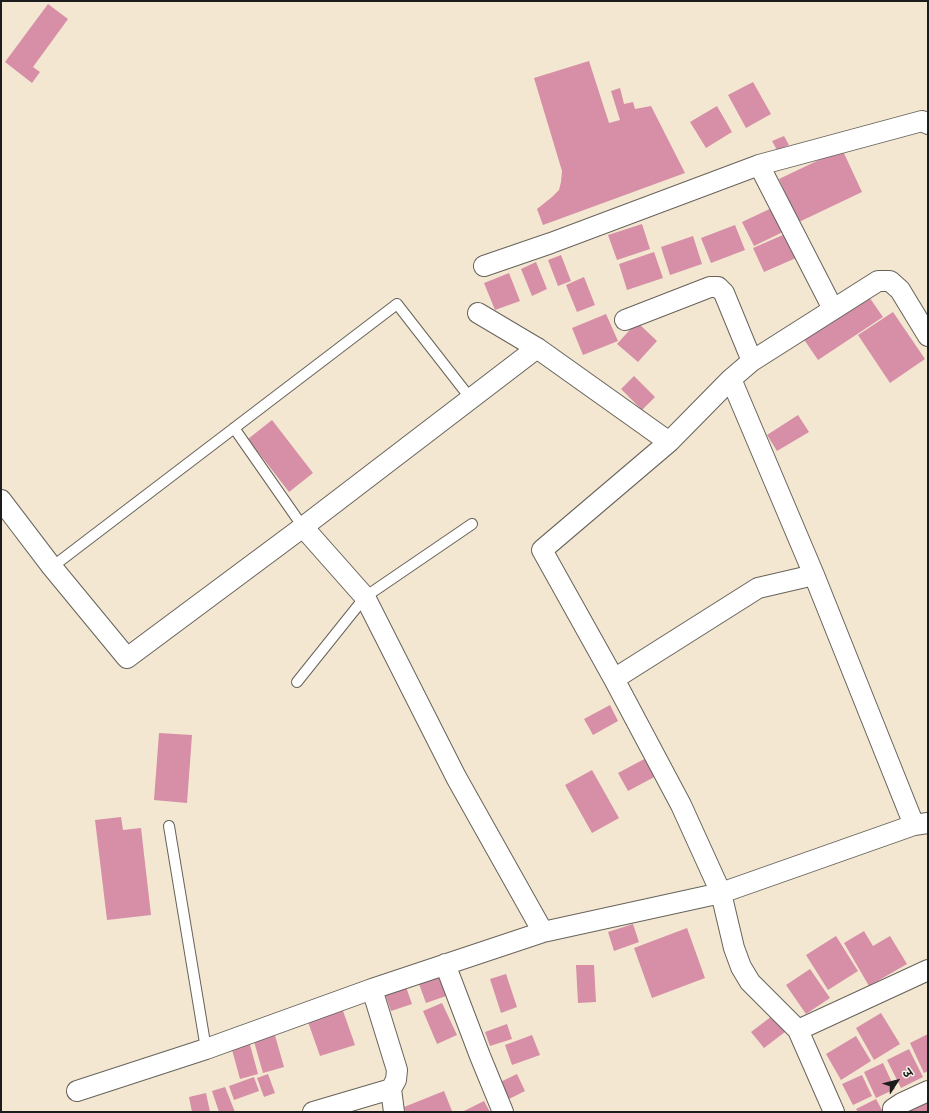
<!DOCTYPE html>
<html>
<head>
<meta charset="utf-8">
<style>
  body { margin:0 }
  #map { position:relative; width:929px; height:1113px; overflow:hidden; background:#f3e7d1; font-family:Itim,"Playpen Sans Deva",sans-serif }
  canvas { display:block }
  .frame { position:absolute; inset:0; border:2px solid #1c1c1c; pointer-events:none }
  .north { position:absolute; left:877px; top:1061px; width:40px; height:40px; -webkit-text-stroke:3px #f7f3e8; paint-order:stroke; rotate:54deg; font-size:11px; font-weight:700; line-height:16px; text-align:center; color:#1c1c1c }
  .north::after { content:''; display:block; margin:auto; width:14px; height:18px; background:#1c1c1c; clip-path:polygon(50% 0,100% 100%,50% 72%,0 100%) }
</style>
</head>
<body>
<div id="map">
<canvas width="929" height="1113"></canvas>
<div class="frame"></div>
<div class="north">उ</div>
</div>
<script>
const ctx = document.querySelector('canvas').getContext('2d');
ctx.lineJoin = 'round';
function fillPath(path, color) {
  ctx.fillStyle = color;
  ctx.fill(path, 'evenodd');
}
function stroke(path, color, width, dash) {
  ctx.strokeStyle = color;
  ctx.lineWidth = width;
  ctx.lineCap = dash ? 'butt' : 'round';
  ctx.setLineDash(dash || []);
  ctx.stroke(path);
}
fillPath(new Path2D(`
  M48,4l20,15 -35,48 7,5 -8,11 -27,-21z
  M589,61l20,62 11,-3 -9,-29 9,-3 4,16 9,-2 2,7 16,-3 34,67 -142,52 -6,-16 15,-12 7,-7 2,-8 1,-11 -28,-93z
  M753,82l18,32 -25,14 -18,-33z
  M717,106l15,26 -26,16 -16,-26z
  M784,136l5,9 -12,5 -5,-9z
  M842,149l20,43 -63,30 -20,-43z
  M776,206l11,24 -33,16 -12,-24z
  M642,224l8,25 -33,11 -9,-25z
  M735,225l10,25 -34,13 -10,-25z
  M785,234l11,24 -32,14 -11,-24z
  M693,236l9,28 -32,11 -9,-28z
  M654,252l9,26 -36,12 -8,-26z
  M561,255l10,26 -13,5 -10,-26z
  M536,262l11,27 -15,7 -11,-27z
  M509,273l11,28 -25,9 -11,-27z
  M584,277l11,28 -18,7 -11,-27z
  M867,294l16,23 -65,43 -15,-22z
  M893,312l32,47 -35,24 -32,-48z
  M606,314l12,27 -35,14 -11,-27z
  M637,322l20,19 -19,21 -21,-18z
  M634,376l21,21 -13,13 -21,-21z
  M798,415l11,17 -32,19 -10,-16z
  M272,420l41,53 -24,19 -41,-53z
  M610,705l8,16 -25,14 -9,-16z
  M159,733l33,2 -5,68 -33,-3z
  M650,756l10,18 -32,17 -10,-18z
  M592,770l27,48 -27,15 -27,-48z
  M121,817l2,13 18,-2 10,87 -44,5 -12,-100z
  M633,924l6,18 -25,9 -6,-19z
  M687,928l18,50 -53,20 -18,-50z
  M864,931l9,15 17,-10 17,28 -38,22 -25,-43z
  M836,936l22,35 -30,19 -22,-35z
  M576,965h18l2,37 -18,1z
  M436,969l10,27 -20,7 -10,-27z
  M810,969l20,29 -24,16 -20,-29z
  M506,974l11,33 -16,6 -11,-34z
  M405,984l7,20 -21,7 -7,-20z
  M442,1003l15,32 -20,9 -14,-33z
  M342,1008l13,37 -35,11 -13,-37z
  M881,1013l19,31 -26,16 -18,-32z
  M772,1016l13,16 -21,16 -13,-16z
  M507,1024l5,15 -22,7 -5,-14z
  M274,1032l10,35 -21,6 -10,-35z
  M928,1034v37l-4,2 -14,-30z
  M532,1035l8,20 -28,10 -7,-20z
  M856,1036l15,25 -30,19 -15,-26z
  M249,1041l9,33 -18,5 -9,-33z
  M909,1049l14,28 -22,11 -14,-28z
  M883,1063l12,26 -19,9 -12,-26z
  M268,1074l7,19 -11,4 -7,-19z
  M517,1074l8,17 -22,11 -9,-17z
  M862,1075l10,21 -19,9 -11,-21z
  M254,1077l5,14 -25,9 -5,-14z
  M225,1087l10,25h-16l-7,-21z
  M444,1091l8,20 -46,1 -2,-5z
  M206,1093l4,19h-18l-3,-15z
  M876,1099l7,13h-25l-2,-3z
  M928,1100v12h-25z
  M484,1101l6,11h-28z`), '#d68fa6');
const service = new Path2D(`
  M234,428l69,99
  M52,567l345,-263 74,95
  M297,682l68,-85 107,-73
  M169,826l37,223`);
const minor = new Path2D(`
  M759,165l74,144
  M484,266l67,-23 208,-78 163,-44 6,3
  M478,313l59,35 132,94
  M625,320l85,-33h8l6,6 28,68
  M731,379l83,196 100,250
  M1,500l51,67 75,91 176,-131 234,-179
  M303,527l62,70 91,180 87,155
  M614,679l144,-91 56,-13
  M445,964l35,92 23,56
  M372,989l25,81 -1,10 -5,9 3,23
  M798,1030l130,-60
  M77,1091l129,-42 166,-60 171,-57 178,-39 193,-68 14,-2
  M313,1112l78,-23
  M834,1112l-36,-82 -48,-48 -9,-15 -7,-19 -13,-55 -40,-88 -67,-126 -72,-129 127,-108 62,-63 21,-18 126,-80h12l10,9 28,46
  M893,1112v-3l9,-6 26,-12`);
stroke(service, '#67635b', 12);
stroke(minor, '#67635b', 22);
stroke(service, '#fff', 10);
stroke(minor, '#fff', 20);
</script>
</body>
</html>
